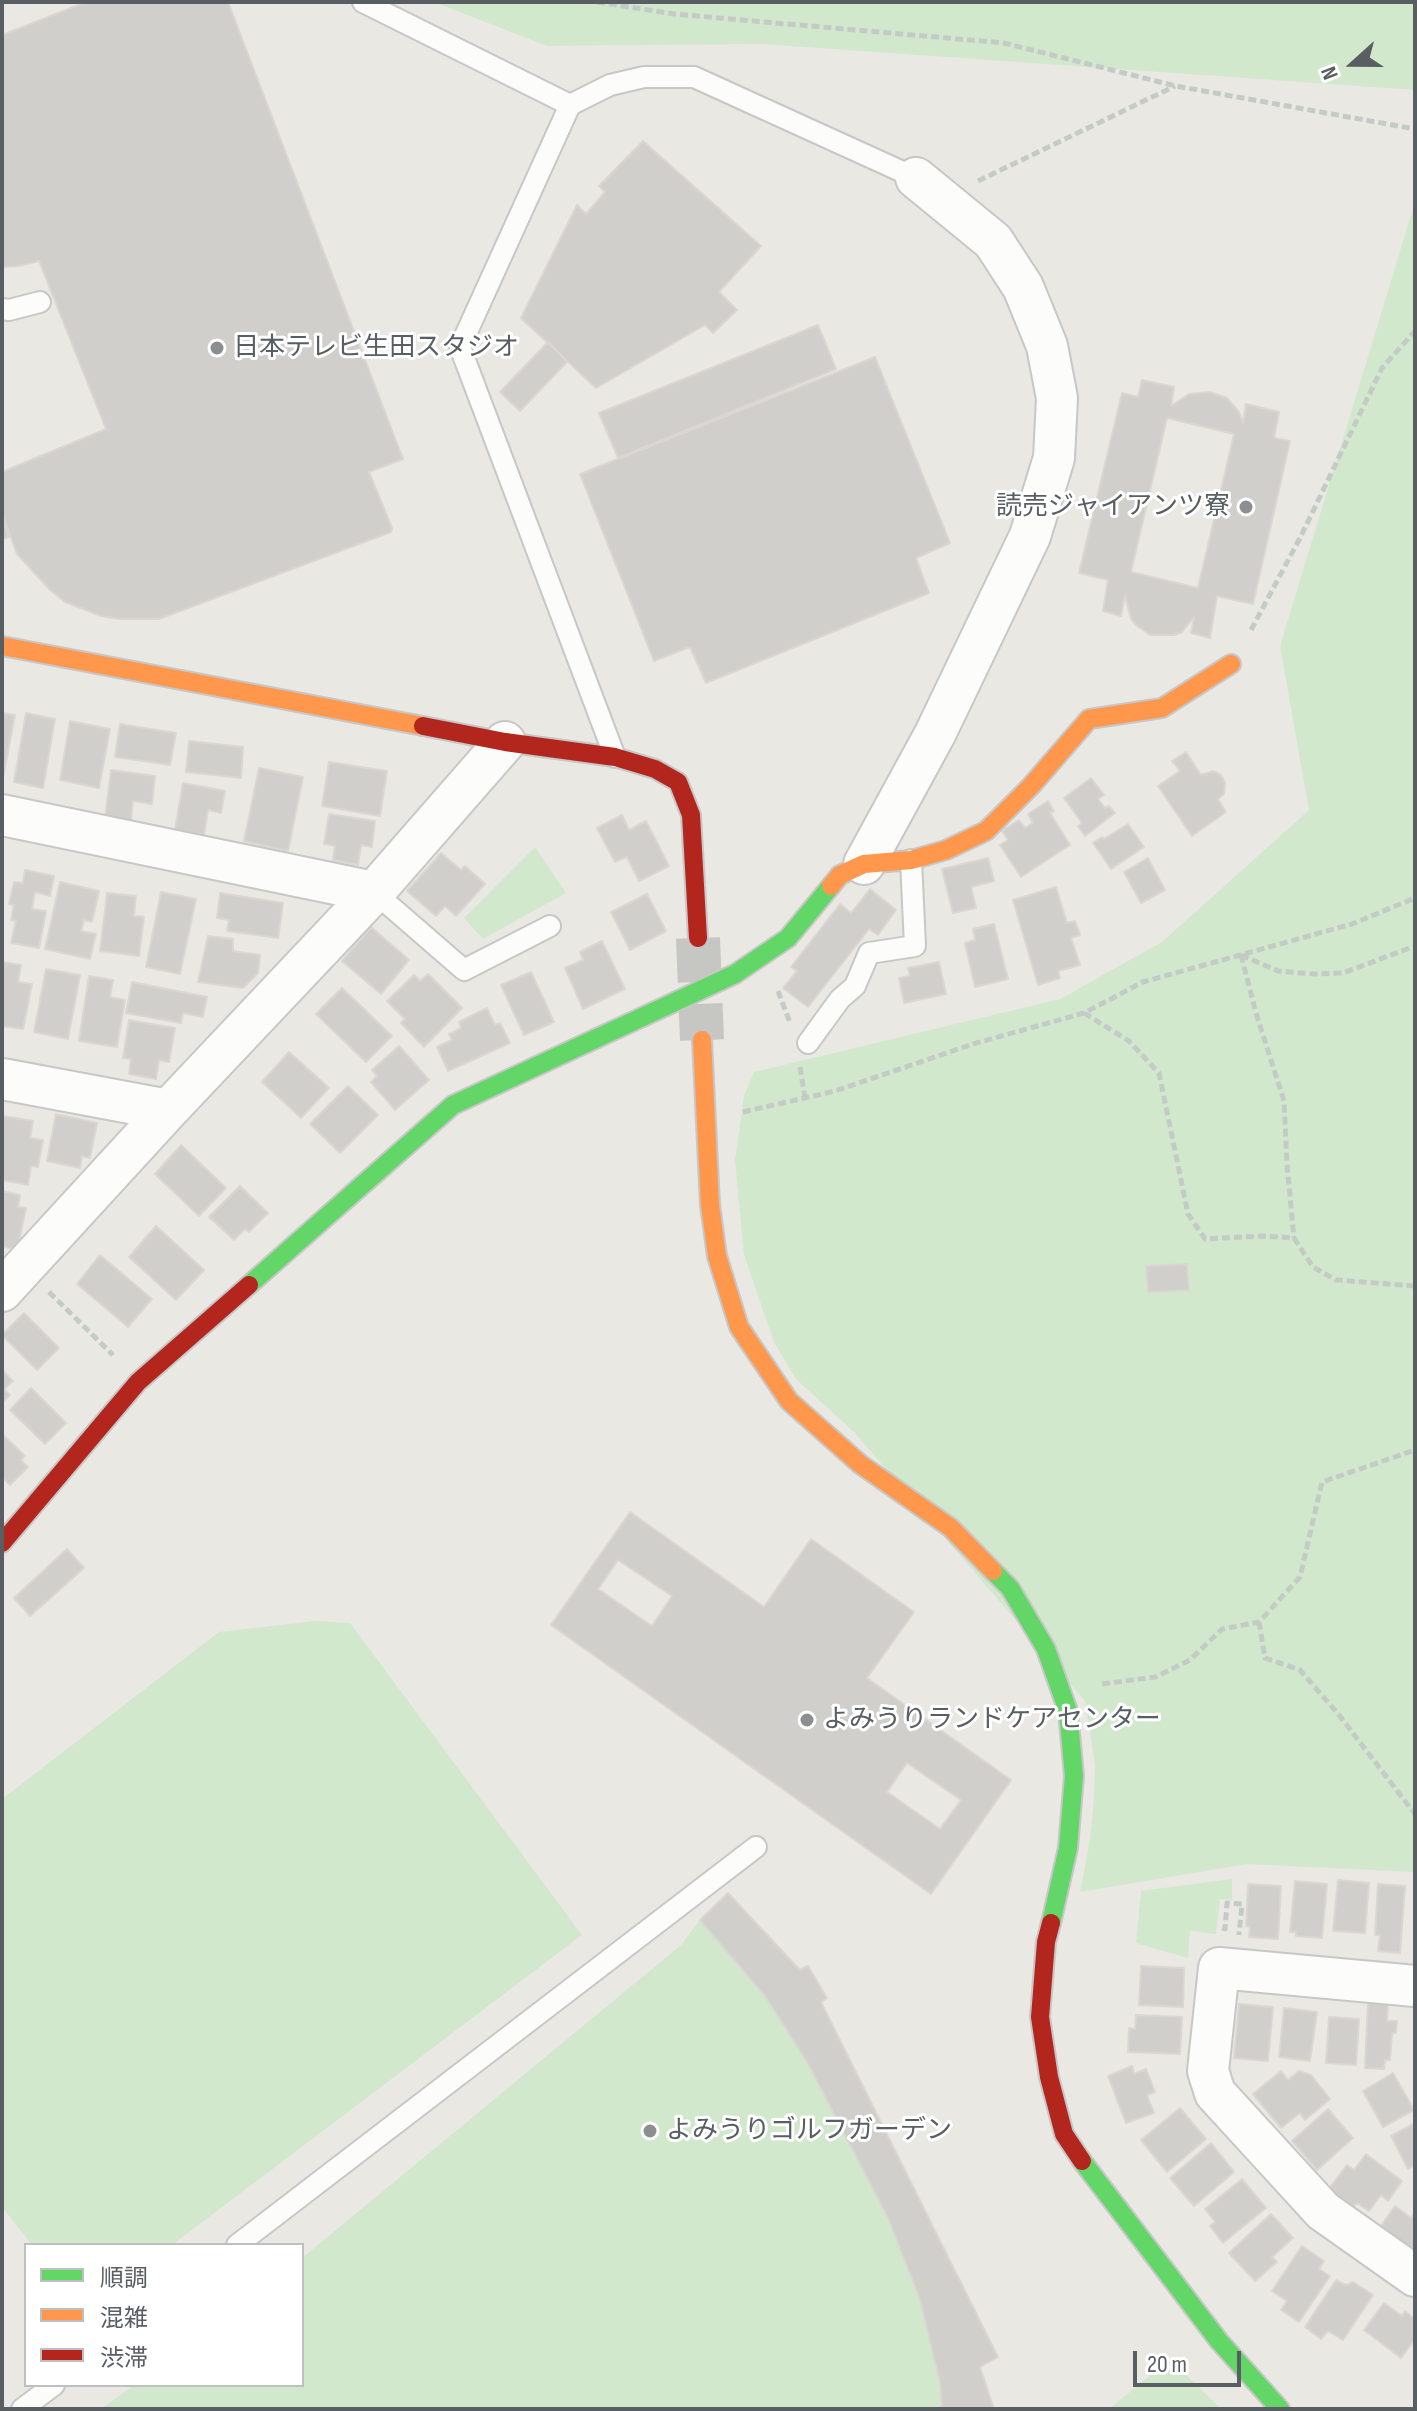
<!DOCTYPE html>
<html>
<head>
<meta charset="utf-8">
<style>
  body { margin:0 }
  #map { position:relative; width:1417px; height:2411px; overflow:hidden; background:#eae8e3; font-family:"Sofia Sans Condensed","Noto Sans JP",sans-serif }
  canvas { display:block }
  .frame { position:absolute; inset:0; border:4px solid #595e63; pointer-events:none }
  .legend { position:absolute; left:24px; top:2243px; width:280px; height:144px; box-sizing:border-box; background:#fff; border:2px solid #bdbfc1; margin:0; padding:10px 14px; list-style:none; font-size:24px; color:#595e63 }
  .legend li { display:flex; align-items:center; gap:16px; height:40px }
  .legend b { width:40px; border:2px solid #bdbfc1 }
  .north { position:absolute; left:1313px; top:24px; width:80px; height:80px; -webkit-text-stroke:6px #fff; paint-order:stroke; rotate:249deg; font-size:22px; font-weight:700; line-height:32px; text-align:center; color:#595e63 }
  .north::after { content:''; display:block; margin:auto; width:28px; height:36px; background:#595e63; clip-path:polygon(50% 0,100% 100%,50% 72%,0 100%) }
  .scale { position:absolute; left:1133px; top:2351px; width:108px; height:36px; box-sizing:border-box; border:4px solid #595e63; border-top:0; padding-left:10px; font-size:24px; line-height:28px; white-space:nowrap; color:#595e63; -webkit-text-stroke:6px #fff; paint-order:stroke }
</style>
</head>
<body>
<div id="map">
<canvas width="1417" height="2411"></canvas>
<div class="frame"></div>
<ul class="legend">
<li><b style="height:10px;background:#63d668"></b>順調</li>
<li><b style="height:10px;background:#ff974d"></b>混雑</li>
<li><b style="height:10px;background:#b3261e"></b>渋滞</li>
</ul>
<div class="north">N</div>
<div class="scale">20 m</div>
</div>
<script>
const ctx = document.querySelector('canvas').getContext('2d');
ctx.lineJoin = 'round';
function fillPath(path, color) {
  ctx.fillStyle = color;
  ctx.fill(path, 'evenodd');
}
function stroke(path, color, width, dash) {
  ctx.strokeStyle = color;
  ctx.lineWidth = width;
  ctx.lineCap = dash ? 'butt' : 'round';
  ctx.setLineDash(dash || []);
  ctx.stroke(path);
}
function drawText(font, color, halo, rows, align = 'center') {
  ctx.font = font + ' "Sofia Sans Condensed","Noto Sans JP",sans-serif';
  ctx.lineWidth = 6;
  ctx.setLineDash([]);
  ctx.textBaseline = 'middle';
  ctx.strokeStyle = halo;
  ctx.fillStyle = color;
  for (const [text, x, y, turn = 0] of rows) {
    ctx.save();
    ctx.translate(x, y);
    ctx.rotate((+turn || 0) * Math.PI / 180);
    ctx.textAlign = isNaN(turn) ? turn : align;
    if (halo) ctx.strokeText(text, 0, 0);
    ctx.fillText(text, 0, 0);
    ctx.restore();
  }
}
fillPath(new Path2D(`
  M434,2h981v88l-653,-46 -215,2z
  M1415,202v1670l-168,-8 -167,28 10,-52 4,-42 1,-33 -10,-64 -231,-269 -58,-53 -22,-37 -30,-87 -9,-95 9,-64 10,-24 306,-73 102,-57 147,-132 -29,-164z
  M535,847l31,46 -83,46 -19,-21z
  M315,1621l35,2 232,312 -410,310h-140l-30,-38v-408l217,-167z
  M1232,1879v21l-12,-1 -4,35 -26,-3 -2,27 -52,-15 5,-52z
  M700,1920c21,25 43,49 63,74 31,40 54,87 77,131 46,89 96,182 102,284h-841l33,-24h168v-127l379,-313z
  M1170,2359l51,50h-112z`), '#d2e8cc');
const building = new Path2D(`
  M86,2h142l175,457 -34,13 23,56 -1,4 -232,87h-39l-19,-3 -36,-14 -16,-13 -32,-35 -15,-41v-41l104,-43 -67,-168 -20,5 -17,1v-232z
  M643,141l118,105 -42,46 18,18 -24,23 -8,-8 -109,63 -75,-70 56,-113 9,9 19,-22 -6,-6z
  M818,325l18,44 -218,89 -19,-45z
  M548,342l19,20 -47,49 -20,-19z
  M875,357l75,186 -34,15 13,35 -223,90 -16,-36 -36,14 -74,-187z
  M1142,380l32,7 -3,19 18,-12 21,-2 17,6 12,14 4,11 3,-19 33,8 -5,26 16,3 -37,163 -36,-8 -7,42 -19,-5 3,-16 -12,15 -8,3h-24l-14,-10 -5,-6 -6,-24 -4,21 -18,-5 5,-31 -29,-7 43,-180 16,4zM1167,418l67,16 -36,154 -67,-16z
  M2,517l7,20 -7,2z
  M2,713l13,2 -13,68z
  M26,713l29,6 -12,69 -29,-6z
  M70,721l40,8 -11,59 -39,-8z
  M120,724l56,9 -6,32 -55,-8z
  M189,741l54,6 -2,31 -55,-6z
  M1186,752l15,23 12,-4 8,4 4,8 -1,11 -6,5 8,13 -34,24 -34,-50 22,-15 -8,-10z
  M329,762l58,9 -7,45 -58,-10z
  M259,768l44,9 -15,74 -44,-10z
  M111,770l44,6 -3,28 -19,-3 -2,21 -26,-4z
  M1091,778l13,17 -6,4 7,9 4,-2 6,7 -30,23 -7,-10 4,-3 -18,-25z
  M183,783l42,8 -4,22 -13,-3 -4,25 -29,-5z
  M1048,801l6,10 -4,2 20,32 -49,32 -21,-32 8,-5 -6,-9 17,-11 6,8 8,-5 -5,-9z
  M329,814l46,7 -3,26 -11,-2 -3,20 -25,-5 2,-14 -11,-2z
  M622,815l7,15 17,-9 23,45 -30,15 -12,-24 -12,5 -18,-34z
  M1128,824l16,23 -33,22 -18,-26 9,-6 2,2z
  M441,853l20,17 4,-4 20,18 -29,32 -11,-10 -9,10 -29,-25z
  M988,858l6,23 -23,6 5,21 -23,5 -11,-44z
  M1148,858l17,32 -24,13 -17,-31z
  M25,870l29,6 -4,20 -15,-4 -3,17 14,2 -7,37 -28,-5 5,-22 -5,-1 3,-15 -5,-1 5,-22 9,1z
  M60,882l39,9 -7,31 -8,-2 -3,11 15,3 -6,25 -45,-10z
  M1056,887l11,36 8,-2 5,14 -9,3 9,27 -22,6 2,7 -22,7 -25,-85z
  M870,889l26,21 -18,25 -9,-6 -61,78 -25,-19 14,-17 -6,-4 49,-63 11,9z
  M161,892l35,7 -16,75 -34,-7z
  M107,893l29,3 -2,20 10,1 -5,39 -39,-5z
  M220,893l63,10 -5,35 -51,-7 2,-11 -12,-2z
  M647,894l19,37 -36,19 -19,-38z
  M994,924l14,55 -33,8 -10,-44 10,-3 -2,-11z
  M371,927l38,33 -28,34 -39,-33z
  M208,936l25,3v12l27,4 -2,18 -15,15 -45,-6z
  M602,941l23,48 -42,20 -18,-41 18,-8 -3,-8z
  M2,962l19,3 -3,17 14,2 -9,45 -21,-3z
  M939,962l7,32 -42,9 -5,-25 11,-2 -2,-8z
  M46,969l34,6 -12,64 -34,-7z
  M531,972l23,50 -30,13 -23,-50z
  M428,974l34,34 -38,39 -23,-24 4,-4 -18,-18 27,-26 6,6z
  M89,976l24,4 -3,17 15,3 -8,47 -38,-6z
  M132,982l75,15 -4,20 -20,-4 -2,10 -55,-10z
  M342,988l50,48 -26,26 -50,-48z
  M487,1008l8,17 5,-2 10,20 -62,28 -11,-24 15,-7 -3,-6 12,-6 -2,-6z
  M129,1020l46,8 -6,34 -10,-2 -3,19 -27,-5 2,-15 -8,-1z
  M399,1046l30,34 -34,30 -24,-28 6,-6 -5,-6z
  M289,1052l40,36 -28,30 -39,-36z
  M348,1086l30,29 -38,38 -30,-29z
  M56,1114l41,9 -7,35 -8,-2 -2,12 -33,-7z
  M3,1116l30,5 -3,17 13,2 -5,27 -7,-1 -3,19 -26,-5z
  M181,1145l45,43 -27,28 -44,-42z
  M240,1186l28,27 -19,19 -4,-3 -11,11 -25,-23z
  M2,1191l18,4 -2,12 8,1 -9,42 -15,-4z
  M156,1226l48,44 -28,30 -47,-43z
  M100,1255l52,44 -24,28 -51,-43z
  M1187,1264l2,26 -41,2 -2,-26z
  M24,1313l35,35 -22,22 -35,-35z
  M2,1370l11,11 -9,8 6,6 -8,8z
  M31,1388l35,35 -21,21 -35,-34z
  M2,1434l23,22 -4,4 7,7 -18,18 -8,-8z
  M630,1512l134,95 47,-68 103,73 -47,66 144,102 -80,114 -380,-269zM618,1560l54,36 -20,30 -54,-37zM907,1763l54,37 -21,29 -53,-37z
  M67,1549l17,19 -54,48 -16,-18z
  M1338,1880l31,3 -4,50 -32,-2z
  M1295,1881l32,3 -5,54 -26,-2v-4h-6z
  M1248,1884l33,2 -3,53 -29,-2 1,-10 -4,-1z
  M1378,1884l27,2 -5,67 -22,-2 2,-16h-5z
  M728,1893l72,77 8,-4 19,32 -6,4 177,355 -18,10 14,42h-52l-2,-26 -20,-84 -32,-81 -81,-156 -42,-66 -65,-76z
  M1141,1966l43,2 -1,39 -44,-2z
  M1368,2001l20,2 -1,18h10l-1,12h-4l-2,27h-5l-1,9 -19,-1z
  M1239,2004l34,3 -5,54 -34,-3z
  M1284,2008l33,4 -7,49 -31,-4z
  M1136,2015l46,2 -2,37 -52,-2 1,-24 6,1z
  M1329,2017l30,2 -3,46 -30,-2z
  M1132,2066l2,8 12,-5 9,23 -8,3 7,18 -28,10 -18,-47z
  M1281,2071l7,9 11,-9 12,4 19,24 -25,21 -5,-7 -19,15 -28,-34z
  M1393,2073l21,37 -31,17 -20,-36z
  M1180,2108l26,31 -39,33 -26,-32z
  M1328,2109l25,29 -36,32 -25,-29z
  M1415,2123v42l-7,4 -17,-33z
  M1211,2143l23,29 -40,34 -24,-28z
  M1366,2154l36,27 -14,20 -7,-6 -12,16 -12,-8 -4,5 -25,-18 19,-25 7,5z
  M1242,2179l24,29 -43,35 -13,-17 5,-4 -10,-13z
  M1395,2206l16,12 4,-6v39l-34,-25z
  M1271,2214l22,24 -21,19 5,5 -22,19 -26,-28z
  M1302,2246l22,15 -5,8 11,7 -31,46 -18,-12 6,-9 -15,-10z
  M1336,2280l10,5 7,-3 20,13 -30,45 -15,-9 -7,8 -16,-12z
  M1384,2303l18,13 3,-5 10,8v20l-14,19 -37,-28z`);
fillPath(building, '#d0cfcc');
stroke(building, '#dad7d2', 2);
stroke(new Path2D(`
  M698,938l4,102`), '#c6c6c3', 44, [44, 22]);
const lane = new Path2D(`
  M363,2l207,103
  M2,309l7,1 31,-8
  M615,757l-155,-410 110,-242 40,-20 34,-8h50l222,101
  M374,892l90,78 86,-44
  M808,1043l32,-44 15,-13 14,-33 46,-7 -4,-86
  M237,2245l519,-398
  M22,2409l32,-24`);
const street = new Path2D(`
  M2,815l372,77
  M864,864l71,-130 95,-198 24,-78 3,-60 -10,-52 -24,-59 -30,-46 -77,-63
  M2,1079l166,31
  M2,1291l166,-181 206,-218 131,-150
  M1415,1986l-196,-18 -11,103 7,22 108,118 92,65`);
const fast = new Path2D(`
  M249,1285l204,-180 282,-131 53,-36 43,-52
  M993,1571l17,17 36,61 22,62 6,65 -6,72 -17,75
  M1082,2161l137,180 61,68`);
const slow = new Path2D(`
  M2,646l421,80
  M831,886l9,-11 24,-11 47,-4 35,-10 40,-19 45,-45 58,-67 73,-11 69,-44
  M702,1040l8,165 7,51 22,71 50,74 71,63 91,64 42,43`);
const jam = new Path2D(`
  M423,726l82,16 110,15 40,12 23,13 13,33 7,123
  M2,1543l136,-161 111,-97
  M1051,1923l-5,19 -6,75 9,60 15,57 18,27`);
stroke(lane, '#c6c7c6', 24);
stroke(street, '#c6c7c6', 44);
stroke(fast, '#c7c7c7', 22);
stroke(slow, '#c7c7c7', 22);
stroke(jam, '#c7c7c7', 22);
stroke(new Path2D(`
  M597,2l77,12 330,29 172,43 239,43
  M978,181l197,-95
  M1251,630l50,-94 81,-168 33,-37
  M1241,955l15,58 28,88 3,63 7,74
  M1241,955l37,16 36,3 29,-1 72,-27
  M778,991l12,32
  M1084,1013l45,28 30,32 29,141 17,25 56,-3 33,2 19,29 23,13 79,6
  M800,1067l5,31
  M743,1112l92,-21 138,-47 111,-31 59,-31 209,-58 63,-26
  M49,1292l64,63
  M1259,1622l6,36 35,12 39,45 76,99
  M1102,1684l53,-7 35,-17 32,-31 37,-7 41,-45 22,-95 93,-32
  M1222,1928l3,1 2,-26 15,1 -3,31`), '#c4cbc7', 5, [8, 4]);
stroke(lane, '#fcfcfb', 20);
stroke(street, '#fcfcfb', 40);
stroke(fast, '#63d668', 18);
stroke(slow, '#ff974d', 18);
stroke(jam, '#b3261e', 18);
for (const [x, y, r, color] of [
  [217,348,8,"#8c8e90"],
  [1246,507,8,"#8c8e90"],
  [807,1720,8,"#8c8e90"],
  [650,2131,8,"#8c8e90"]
]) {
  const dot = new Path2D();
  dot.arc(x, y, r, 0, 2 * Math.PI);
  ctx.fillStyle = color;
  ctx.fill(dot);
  stroke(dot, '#fff', 3);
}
drawText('26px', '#595e63', '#fff', [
  ["日本テレビ生田スタジオ",233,348],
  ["読売ジャイアンツ寮",1230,507,"right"],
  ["よみうりランドケアセンター",823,1720],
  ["よみうりゴルフガーデン",666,2131]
], 'left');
</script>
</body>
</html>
